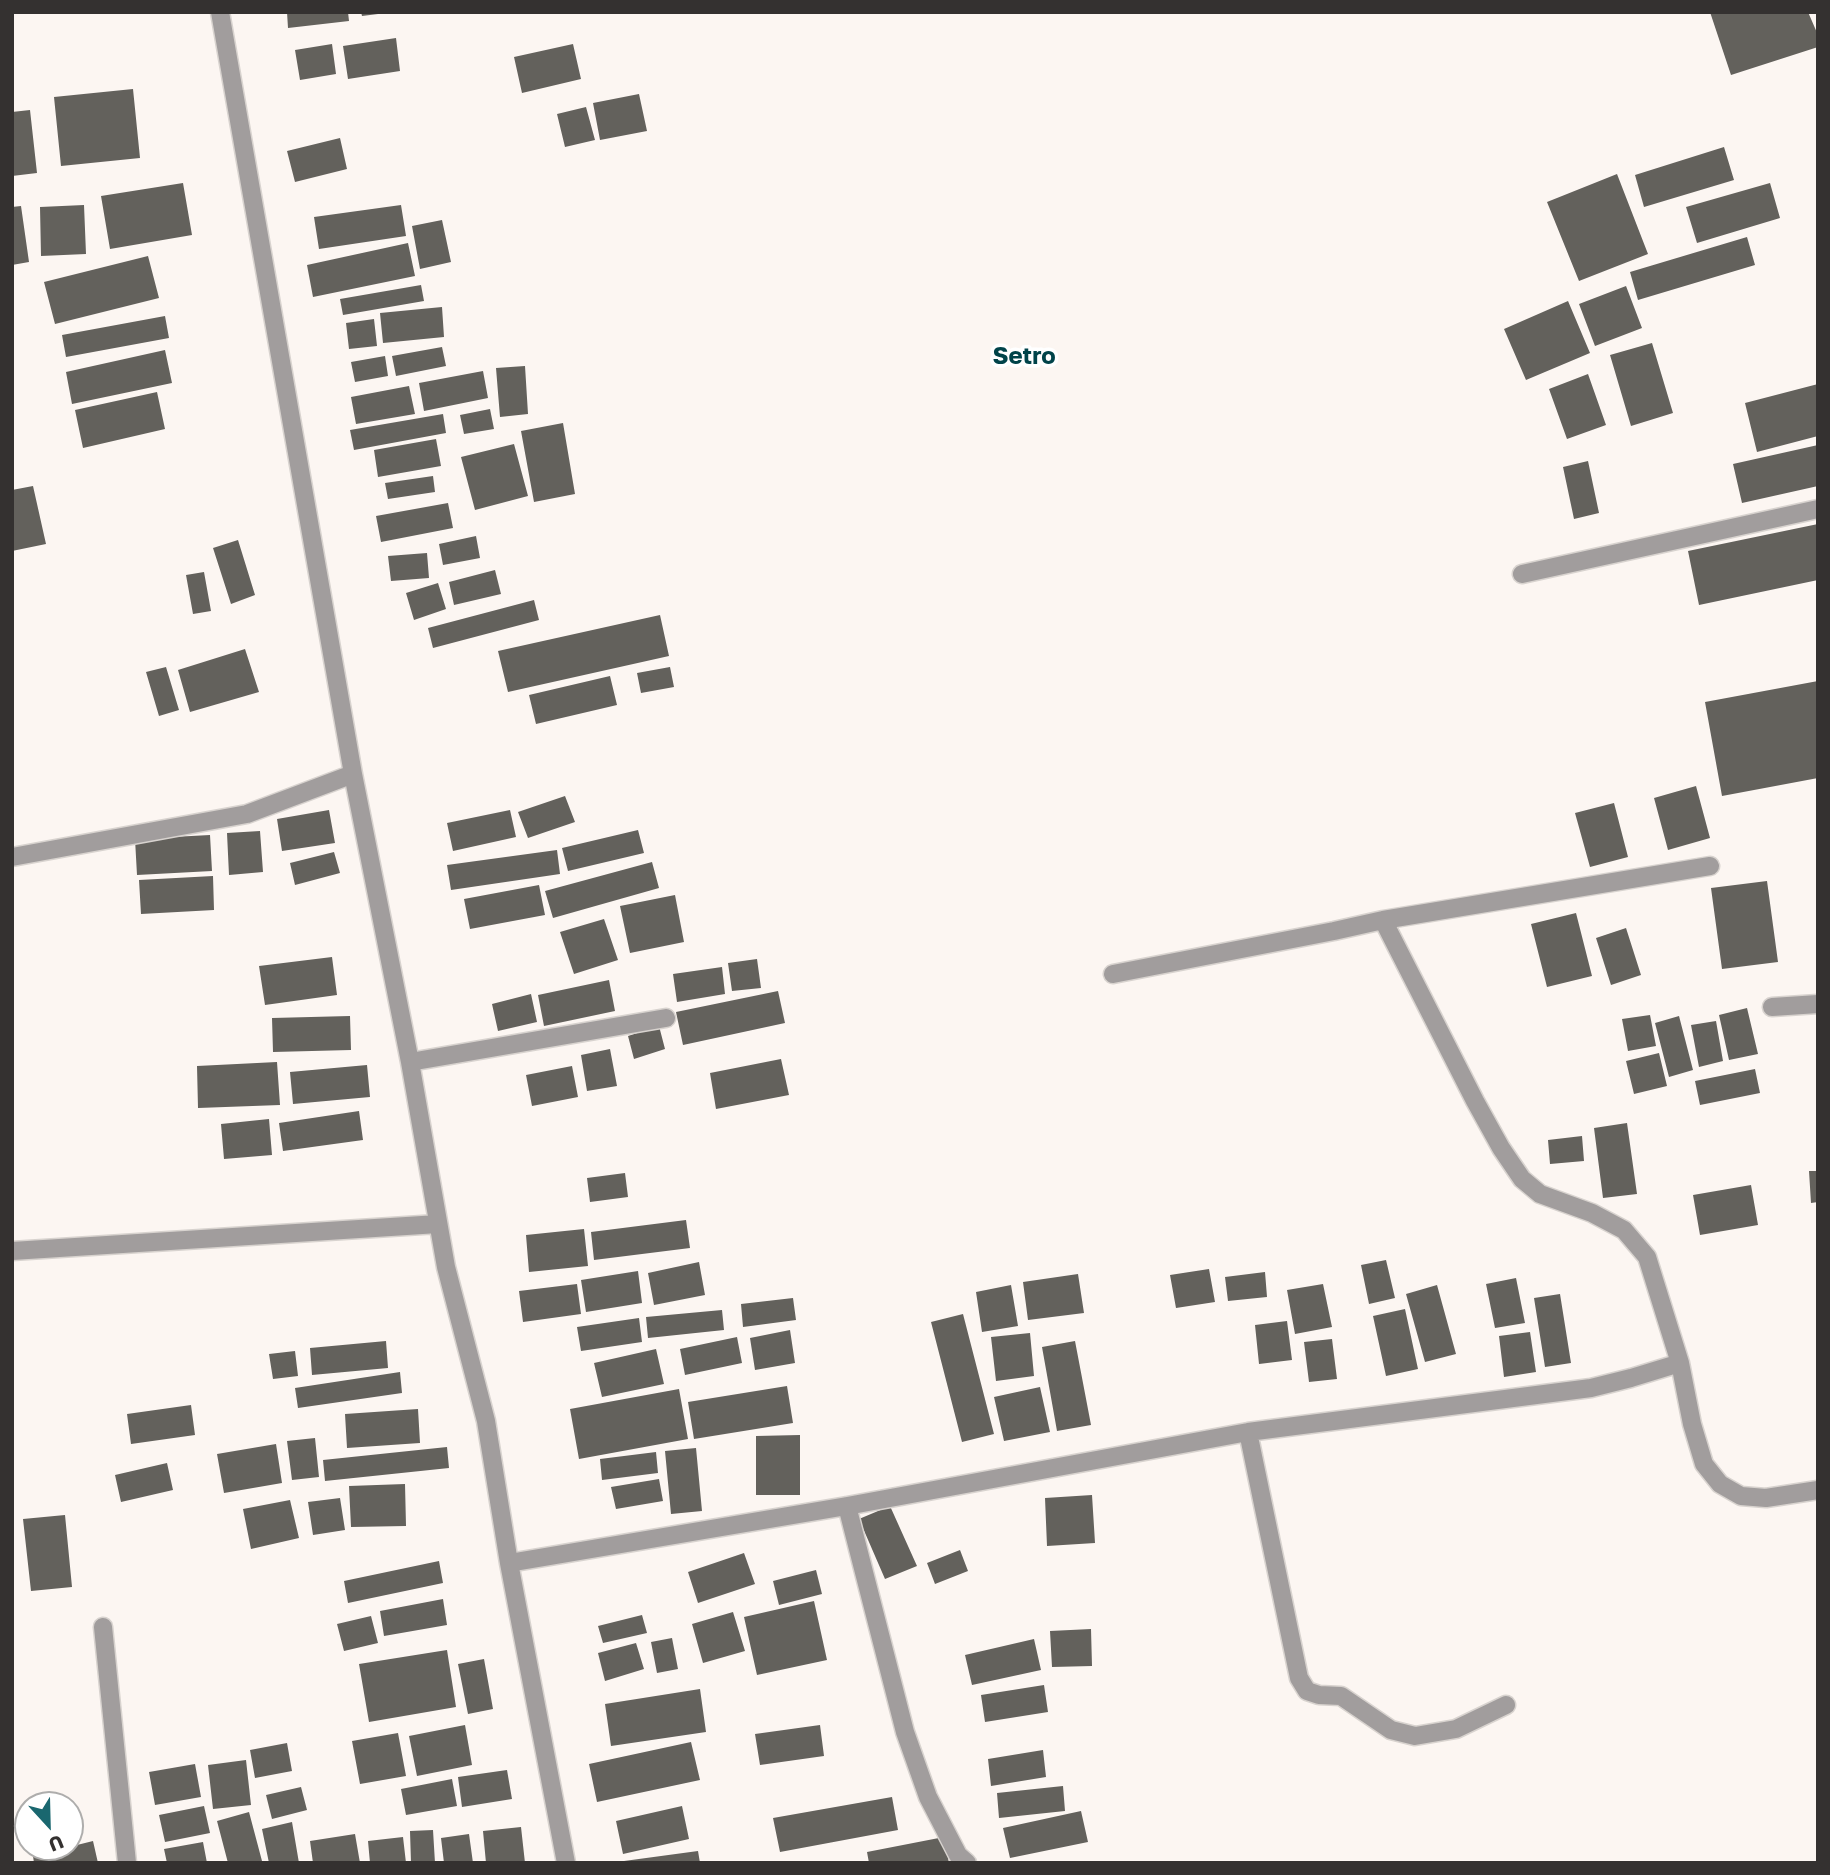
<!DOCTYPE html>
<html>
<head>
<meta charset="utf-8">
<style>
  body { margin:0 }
  #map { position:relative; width:1830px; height:1875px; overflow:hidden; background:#fcf6f2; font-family:"Golos Text",sans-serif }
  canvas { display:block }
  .frame { position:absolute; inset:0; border:14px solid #343130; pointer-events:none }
  .north { position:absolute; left:14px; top:1791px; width:70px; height:70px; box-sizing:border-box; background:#fff; border:2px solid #aeadac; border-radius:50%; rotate:158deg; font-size:19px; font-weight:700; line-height:28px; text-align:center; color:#343130 }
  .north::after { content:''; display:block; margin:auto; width:24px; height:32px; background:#1a676f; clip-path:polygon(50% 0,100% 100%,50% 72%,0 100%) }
</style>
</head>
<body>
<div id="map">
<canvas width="1830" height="1875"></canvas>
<div class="frame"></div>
<div class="north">U</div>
</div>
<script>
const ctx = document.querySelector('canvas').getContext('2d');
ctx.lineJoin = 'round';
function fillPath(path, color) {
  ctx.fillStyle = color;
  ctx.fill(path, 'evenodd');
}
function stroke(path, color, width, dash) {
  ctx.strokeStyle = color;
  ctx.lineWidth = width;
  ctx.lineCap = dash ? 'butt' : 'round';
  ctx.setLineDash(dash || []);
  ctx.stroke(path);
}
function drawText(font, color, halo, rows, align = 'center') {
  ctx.font = font + ' "Golos Text",sans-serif';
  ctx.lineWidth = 7;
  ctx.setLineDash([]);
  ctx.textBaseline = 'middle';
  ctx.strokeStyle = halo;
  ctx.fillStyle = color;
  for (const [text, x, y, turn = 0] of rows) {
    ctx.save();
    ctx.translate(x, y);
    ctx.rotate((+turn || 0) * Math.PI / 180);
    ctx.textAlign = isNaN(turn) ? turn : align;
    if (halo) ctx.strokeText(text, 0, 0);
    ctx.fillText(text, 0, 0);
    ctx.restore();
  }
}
fillPath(new Path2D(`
  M287,12h61l1,9 -61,7z
  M361,12h17v2l-16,2z
  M1710,12h98l10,23v12l-87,28z
  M396,38l4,33 -52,8 -5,-33z
  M332,44l4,30 -36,6 -5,-30z
  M573,44l8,35 -59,14 -8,-36z
  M133,89l7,69 -79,8 -7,-69z
  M639,94l8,37 -47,9 -7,-37z
  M586,107l9,33 -30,7 -8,-33z
  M30,110l7,63 -25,3v-64z
  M340,138l7,31 -52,13 -8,-31z
  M1724,147l10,33 -90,27 -9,-32z
  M1617,174l31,80 -69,27 -32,-79z
  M183,183l9,52 -82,14 -9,-53z
  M1770,183l10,35 -83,25 -11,-36z
  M84,205l2,49 -45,2 -1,-49z
  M401,205l5,31 -87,13 -5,-32z
  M21,206l8,56 -17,3v-58z
  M442,220l9,42 -31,7 -8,-43z
  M1747,237l8,28 -117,35 -8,-28z
  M408,243l7,33 -102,21 -6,-32z
  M148,256l11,42 -104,26 -11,-42z
  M421,285l3,16 -81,14 -3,-16z
  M1626,286l16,42 -47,18 -16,-42z
  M1568,301l22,52 -64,27 -22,-51z
  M442,307l2,30 -61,6 -3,-30z
  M165,316l4,22 -103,19 -4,-22z
  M374,319l3,27 -28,3 -3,-26z
  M1652,343l21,70 -42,13 -21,-71z
  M442,347l4,19 -50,10 -4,-20z
  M165,350l7,33 -100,21 -6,-32z
  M385,356l3,20 -33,6 -4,-20z
  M525,366l3,48 -28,3 -4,-49z
  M483,371l5,27 -64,13 -5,-28z
  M1588,374l18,51 -39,14 -18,-50z
  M1818,384v52l-61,16 -12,-49z
  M409,386l6,28 -59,10 -5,-27z
  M157,392l8,37 -82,19 -8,-38z
  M490,409l4,20 -30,5 -4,-19z
  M443,414l3,19 -92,17 -4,-20z
  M563,423l12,71 -41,8 -13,-71z
  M436,439l5,27 -63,11 -4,-27z
  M514,444l14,52 -53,14 -14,-53z
  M1818,445v41l-76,17 -9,-39z
  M1588,461l11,52 -25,6 -11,-52z
  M433,476l2,16 -47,7 -3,-16z
  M33,486l13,58 -34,7v-61z
  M448,503l5,25 -72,14 -5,-26z
  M1818,524v56l-119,25 -11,-54z
  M476,536l4,22 -37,7 -4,-21z
  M238,540l17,55 -24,9 -18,-56z
  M427,553l2,25 -38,3 -3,-25z
  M495,570l6,24 -47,11 -5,-23z
  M204,572l7,39 -18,3 -7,-39z
  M438,583l8,26 -32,11 -8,-27z
  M534,600l5,20 -106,28 -5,-20z
  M660,615l9,41 -161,36 -10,-41z
  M245,649l14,43 -69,20 -12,-42z
  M166,667l13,43 -20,6 -13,-44z
  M670,667l4,20 -33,6 -4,-20z
  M610,676l7,29 -81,19 -7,-29z
  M1818,681v97l-96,18 -17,-94z
  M1696,786l14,52 -42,12 -14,-52z
  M565,796l10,26 -47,16 -10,-26z
  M1614,803l14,54 -38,10 -15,-54z
  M329,810l6,33 -53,8 -5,-32z
  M510,810l6,27 -63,14 -6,-28z
  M638,830l6,23 -76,18 -6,-23z
  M260,831l3,41 -34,3 -2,-42z
  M210,835l2,36 -75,4 -2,-36z
  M557,850l3,24 -109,16 -4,-25z
  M334,852l6,21 -45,12 -5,-22z
  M652,862l7,26 -106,30 -8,-27z
  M213,876l1,34 -73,4 -2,-34z
  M1767,881l11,81 -56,7 -11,-81z
  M539,885l6,30 -75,14 -6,-30z
  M675,895l9,47 -54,11 -10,-47z
  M1576,913l16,63 -45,11 -16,-63z
  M604,919l14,41 -44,14 -14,-42z
  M1626,928l15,47 -30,10 -15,-47z
  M332,957l5,38 -72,10 -6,-39z
  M757,959l4,29 -29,3 -4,-28z
  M722,967l3,27 -48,8 -4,-28z
  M609,980l6,31 -71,15 -6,-31z
  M778,991l7,32 -102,22 -7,-33z
  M531,994l6,28 -39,9 -6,-27z
  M1747,1008l11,46 -29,6 -10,-45z
  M1650,1015l6,31 -28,5 -6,-32z
  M350,1016l1,34 -78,2 -1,-34z
  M1679,1016l14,54 -24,7 -14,-54z
  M1716,1021l7,40 -24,6 -8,-42z
  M659,1026l6,23 -31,10 -6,-23z
  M610,1049l7,37 -30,5 -6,-36z
  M1659,1053l8,33 -33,8 -8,-33z
  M781,1059l8,36 -73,14 -6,-36z
  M277,1062l3,43 -82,3 -1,-42z
  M367,1065l3,32 -77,7 -3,-32z
  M572,1066l6,31 -46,9 -6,-31z
  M1755,1069l5,24 -60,12 -5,-24z
  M359,1111l4,29 -80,11 -4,-28z
  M269,1119l3,36 -48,4 -3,-35z
  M1627,1123l10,71 -34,4 -9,-70z
  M1582,1136l2,25 -34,3 -2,-24z
  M1809,1171h9v31l-7,1z
  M625,1173l3,24 -38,5 -3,-24z
  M1751,1185l7,40 -58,10 -7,-40z
  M686,1220l4,28 -96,12 -3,-28z
  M584,1229l4,37 -59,6 -3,-37z
  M1386,1260l9,38 -26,6 -8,-39z
  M699,1262l6,33 -51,10 -6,-32z
  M1209,1269l6,33 -39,6 -6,-33z
  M638,1271l4,32 -56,9 -5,-32z
  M1265,1272l2,25 -39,4 -3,-24z
  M1078,1274l6,39 -56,7 -5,-38z
  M1516,1278l9,45 -30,5 -9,-44z
  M577,1284l4,30 -58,8 -4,-31z
  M1323,1284l9,43 -37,7 -8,-44z
  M1011,1285l7,41 -36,6 -6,-40z
  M1437,1285l19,69 -31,8 -19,-68z
  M1560,1294l11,69 -26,4 -11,-69z
  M793,1298l3,22 -53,7 -2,-23z
  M1405,1309l13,60 -32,7 -13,-60z
  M722,1310l2,20 -76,8 -2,-21z
  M963,1314l31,120 -32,8 -31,-120z
  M639,1318l3,24 -61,9 -4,-24z
  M1287,1321l5,39 -33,4 -4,-39z
  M790,1330l5,33 -40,7 -5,-32z
  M1530,1332l6,40 -32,5 -5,-41z
  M1030,1333l4,43 -38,5 -5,-44z
  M737,1337l5,26 -57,12 -5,-26z
  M1332,1339l5,40 -28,3 -5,-40z
  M386,1341l2,27 -76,7 -2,-27z
  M1075,1341l16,84 -34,6 -15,-84z
  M656,1349l8,35 -62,13 -8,-34z
  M295,1351l3,25 -25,3 -4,-25z
  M400,1372l2,21 -104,15 -3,-20z
  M787,1386l6,37 -99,16 -6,-37z
  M1040,1387l10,45 -46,9 -10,-44z
  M679,1389l9,50 -109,20 -9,-50z
  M191,1405l4,30 -64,9 -4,-30z
  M418,1409l2,34 -73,5 -2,-34z
  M800,1435v60h-44v-59z
  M315,1438l4,39 -27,3 -5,-39z
  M276,1444l6,39 -58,10 -7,-39z
  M447,1447l2,21 -124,13 -2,-21z
  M696,1448l6,63 -31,3 -6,-63z
  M656,1452l2,21 -56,7 -2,-21z
  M167,1463l6,27 -52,12 -6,-27z
  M659,1479l4,22 -47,8 -5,-22z
  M405,1484l1,42 -55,1 -2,-41z
  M1092,1495l3,48 -48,3 -2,-48z
  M340,1498l5,32 -32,5 -5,-33z
  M290,1500l9,38 -48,11 -8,-40z
  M890,1506l27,60 -32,13 -26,-60z
  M65,1515l7,72 -41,4 -8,-72z
  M960,1550l8,21 -33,13 -8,-21z
  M744,1553l11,31 -57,19 -10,-31z
  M439,1561l4,22 -95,20 -4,-22z
  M816,1570l6,24 -43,11 -6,-24z
  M443,1599l4,26 -63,11 -4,-25z
  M814,1601l13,59 -70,15 -13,-58z
  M733,1612l12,39 -42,12 -11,-39z
  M642,1615l5,18 -44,10 -5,-17z
  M371,1616l7,27 -34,8 -7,-27z
  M1091,1629l1,37 -40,1 -2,-36z
  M672,1638l6,31 -21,4 -6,-31z
  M1034,1639l7,31 -69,15 -7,-30z
  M636,1643l8,26 -39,12 -7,-28z
  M447,1650l9,57 -87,15 -10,-58z
  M484,1659l9,50 -25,5 -10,-50z
  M1044,1685l4,27 -63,10 -4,-27z
  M700,1689l6,43 -95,14 -6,-42z
  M465,1725l7,40 -55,11 -8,-40z
  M820,1725l4,31 -64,9 -5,-31z
  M398,1733l8,43 -46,8 -8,-43z
  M691,1742l9,38 -103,22 -8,-38z
  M287,1743l5,28 -37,7 -5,-28z
  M1043,1750l3,27 -55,9 -3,-27z
  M246,1760l5,45 -38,4 -5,-44z
  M195,1764l6,33 -46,8 -6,-33z
  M507,1770l5,29 -50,8 -4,-30z
  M452,1779l5,27 -51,9 -5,-26z
  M1063,1786l2,25 -66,7 -2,-25z
  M301,1787l6,23 -35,9 -6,-24z
  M892,1797l6,33 -118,22 -7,-34z
  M204,1806l6,27 -45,9 -6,-27z
  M682,1806l7,33 -66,15 -7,-33z
  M1081,1811l7,31 -78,16 -7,-30z
  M249,1812l13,49 -8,2h-26l-11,-42z
  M292,1822l7,41h-30l-7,-34z
  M521,1827l4,36h-39l-3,-32z
  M433,1830l2,33h-24l-1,-32z
  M355,1834l5,29h-47l-3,-22z
  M469,1834l4,29h-29l-3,-25z
  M403,1837l3,26h-36l-2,-22z
  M944,1837l5,26h-80l-2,-11z
  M93,1841l5,22h-64l-1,-7z
  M203,1842l4,21h-40l-3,-14z
  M698,1851l2,12h-76v-2z`), '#63615c');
const minor = new Path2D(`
  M220,12l133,762 57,288 36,205 40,154 23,142 57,300
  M1522,574l296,-65
  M12,857l235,-43 106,-40
  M1383,920l92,181 26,47 21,31 18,15 52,19 32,17 23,27 33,106 12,61 12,40 16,20 21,12 25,2 52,-8
  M1113,974l221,-43 49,-11 327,-54
  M1772,1007l46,-3
  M410,1062l256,-44
  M12,1251l426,-27
  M1248,1432l51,246 8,13 12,4 22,1 50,34 24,6 41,-7 50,-24
  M847,1506l58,226 23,65 30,58 9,8
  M509,1563l338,-57 401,-74 343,-44 40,-10 49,-15
  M103,1627l24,236`);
stroke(minor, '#d8d3cf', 21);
stroke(minor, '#a19d9d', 18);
drawText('bold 24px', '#004349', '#fff', [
  ["Setro",1024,356]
]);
</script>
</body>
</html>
